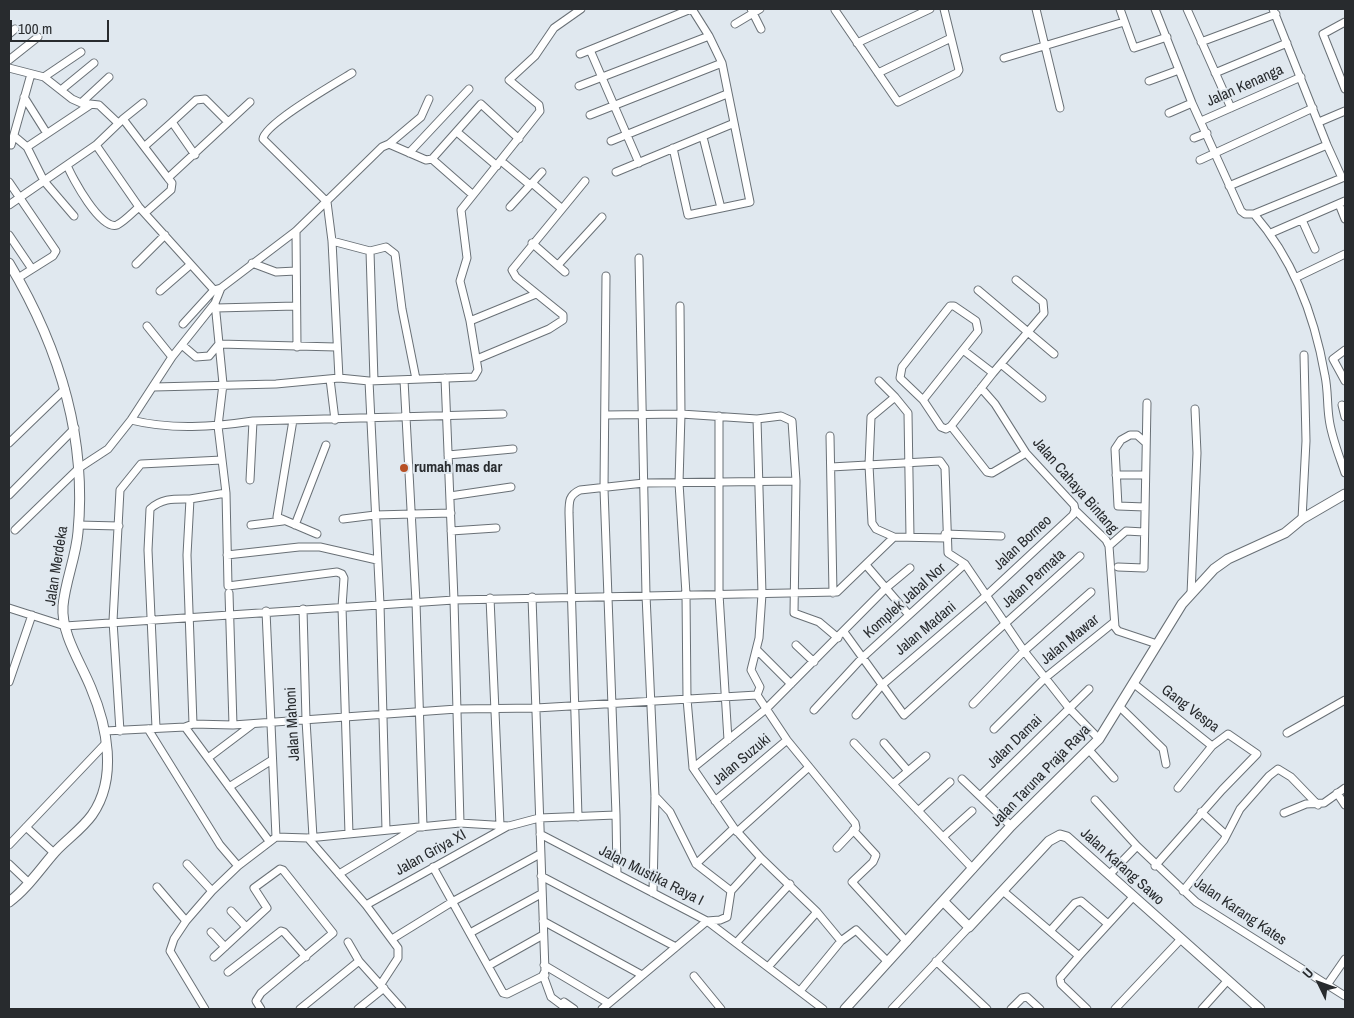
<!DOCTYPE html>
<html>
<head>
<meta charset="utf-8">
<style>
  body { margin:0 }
  #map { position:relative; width:1354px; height:1018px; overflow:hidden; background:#e0e8ef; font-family:"Archivo Narrow",sans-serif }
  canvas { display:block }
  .frame { position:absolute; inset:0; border:10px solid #282b2e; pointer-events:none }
  .north { position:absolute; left:1294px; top:958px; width:50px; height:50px; -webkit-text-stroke:4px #e0e8ef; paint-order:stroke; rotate:312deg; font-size:14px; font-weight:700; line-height:20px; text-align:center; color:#282b2e }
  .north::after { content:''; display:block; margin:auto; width:18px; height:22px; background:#282b2e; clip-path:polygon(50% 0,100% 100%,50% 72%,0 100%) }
  .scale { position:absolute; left:10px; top:20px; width:99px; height:22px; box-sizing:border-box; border:2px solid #282b2e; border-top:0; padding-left:6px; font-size:15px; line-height:18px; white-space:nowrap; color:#282b2e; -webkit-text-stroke:4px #e0e8ef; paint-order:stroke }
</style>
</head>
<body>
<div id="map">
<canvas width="1354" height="1018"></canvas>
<div class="frame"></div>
<div class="north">U</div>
<div class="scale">100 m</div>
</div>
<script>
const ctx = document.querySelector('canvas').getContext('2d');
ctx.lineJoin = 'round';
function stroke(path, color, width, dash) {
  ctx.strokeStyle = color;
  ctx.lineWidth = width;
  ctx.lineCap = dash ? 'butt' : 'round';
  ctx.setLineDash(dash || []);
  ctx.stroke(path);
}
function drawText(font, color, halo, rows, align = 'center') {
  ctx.font = font + ' "Archivo Narrow",sans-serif';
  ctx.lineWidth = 4;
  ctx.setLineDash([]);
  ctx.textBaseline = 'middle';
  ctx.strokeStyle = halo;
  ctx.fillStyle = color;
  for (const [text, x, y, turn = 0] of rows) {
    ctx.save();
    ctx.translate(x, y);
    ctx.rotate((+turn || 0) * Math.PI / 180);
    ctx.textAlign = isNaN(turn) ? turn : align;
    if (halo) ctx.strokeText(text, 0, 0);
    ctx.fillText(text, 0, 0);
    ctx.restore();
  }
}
const street = new Path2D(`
  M751,9l10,20
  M1036,9l24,99
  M1120,9l14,39 33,-11
  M1155,9l37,94 49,108 4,3h9l88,-36 -15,-33 -54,-136
  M1187,9l44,99
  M835,10l63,92 59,-29 2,-3 -15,-61
  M1345,22l-22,12 22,55
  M735,24l25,-15
  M9,34l6,-5
  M1201,42l75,-28
  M857,43l73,-34
  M590,50l49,113
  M580,54l111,-45
  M1004,58l120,-36
  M9,60l29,-23
  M9,68l35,9 28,22 9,4 18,2 19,18
  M878,73l73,-35
  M1215,73l72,-30
  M44,77l37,-25
  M1149,81l30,-11
  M579,86l130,-50
  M61,90l33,-27
  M24,97l22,35
  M81,103l28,-26
  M143,103l-20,16 45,59 82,-76
  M1169,113l23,-10
  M590,115l132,-52
  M123,119l-27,26 43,62 75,83 7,-2
  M1201,121l100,-44
  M172,122l24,-22 9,-1 23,23
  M1319,122l26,-11
  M457,132l40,34
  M14,136l13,11 17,34 30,35
  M703,137l18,71
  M1194,138l13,-5
  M611,141l116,-47
  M389,144l32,-27 8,-18
  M11,145l20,-71
  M96,145l-29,20c5,13 34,66 50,60 8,-4 16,-13 22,-18
  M145,146l27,-24 23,33
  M27,147l63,-42
  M673,148l15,67 62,-13 -28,-139 -13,-27 -17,-27
  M409,153l60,-64
  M432,159l41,36
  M1200,160l113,-52
  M501,161l29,24 2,-2 29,25
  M616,172l116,-48
  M9,182l47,69 -3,5 -35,22
  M532,183l10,-11
  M1229,186l98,-41
  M1339,204l6,15
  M9,205l58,-40
  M510,207l20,-22
  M145,213l26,-23 1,-7 -4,-5
  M1254,214c39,45 61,104 71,162 3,14 2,28 4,42 2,18 10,37 16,55
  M1302,220l13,29
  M296,231l1,116
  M1271,233l74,-32
  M9,235l23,34
  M332,241l38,10 4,130
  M532,243l33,29
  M370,251l16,-4 9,7 7,55 14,70
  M639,258l7,337 9,201 -2,97
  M252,263l24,9 20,-1
  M136,264l29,-29
  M558,265l44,-48
  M606,276l-2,213 12,326
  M1295,278l50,-24
  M978,290l76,64
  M160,291l30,-26
  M215,303l8,81 -5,42 8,67 2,93 109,-14 5,2 2,4 -2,29 7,227
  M680,306l1,108 -2,69 7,111 1,105 6,69 41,60 27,30 -30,33 -4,26 -7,3 -13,1
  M216,308l80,-2
  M470,321l-10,-40 7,-23 -6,-48 79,-99 -1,-6 -30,-25 26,-24 19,-28 27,-19
  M183,324l31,-34
  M147,326l25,31
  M182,345l14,12 13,-1 10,-12 117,3
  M963,350l30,23 51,-60 -1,-11 -27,-22
  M1345,350l-12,9 12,22
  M477,359l72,-30 14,-9v-5l-47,-38 -4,-7 73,-89
  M1001,364l41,34
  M339,378l-7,-137 -5,-39 -64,-63c1,-15 73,-56 89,-66
  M445,378l9,222 6,223
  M330,379l5,41
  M404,380l12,222 7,225
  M369,381l11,223 6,226
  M879,381l16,16
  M154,387l122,-3 63,-6 30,3 105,-4 4,-7 -8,-49 66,-27
  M981,388l14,16 31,49 48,52 1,5 31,30 3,6 6,81 3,4 39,13
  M923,400l55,-69 -2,-10 -22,-15h-4l-48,61 -2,11 23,22 18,27 5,2 5,-3 42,-53
  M1342,405l3,12
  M606,415l75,-1 76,5 24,-3 11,5 4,60 -2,132 25,9 19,16
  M719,416v178l9,146
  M757,419l5,175 -3,44 -8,32 9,17 -3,8
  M131,420c40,10 82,7 122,1l250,-7
  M293,420l-16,97 40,17
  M951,426l36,46 5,1 34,-20
  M830,436l3,157
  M9,443l56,-54
  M448,455l65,-6
  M831,467l109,-6 5,7 3,85 17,11 59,87 45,57 30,31
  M1116,475h29
  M250,480l3,-59
  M9,495l66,-67
  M450,496l61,-9
  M1145,507l-27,-1 -3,-57 6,-9 9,-5h7l9,8
  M343,519l32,-4 76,-2
  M1302,519l4,-78 -2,-86
  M78,525l41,1
  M251,525l32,-4
  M295,525l31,-80
  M15,530l64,-62 29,-19 23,-29 41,-63 43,-54 6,-15 75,-57 86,-84 7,-3 37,16 6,-1 49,-55 38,35
  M451,531l45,-3
  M945,534l56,2
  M894,537l-18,-8 -4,-6 -3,-58 2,-48 24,-20 13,16 2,124
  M1109,546l17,-15 18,1
  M227,555l72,-8h21l57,13
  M866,565l43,50
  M1118,567l26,1 3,-165
  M229,593l4,132
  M1191,594l6,-141 -2,-44
  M532,597l13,374 -2,4 8,22 16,12
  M490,598l10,227
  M9,608l56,18 389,-26 383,-8 57,-55 52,1
  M303,609l3,111 7,117
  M266,611l10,226
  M844,632l60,83 176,-159
  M796,645l18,17
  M757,650l34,34
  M9,682l23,-67
  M1133,683l79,63 16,-12 29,20 -35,36 -67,76
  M757,695l30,45 68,83 1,5 -19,20
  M973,704l51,-53 67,-59
  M1120,707l43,42 3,15
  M814,710l48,-52 103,-94
  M856,715l26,-30 105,-90 86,-80 2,-5
  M193,724l-6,-169 3,-56 36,-6
  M185,727l84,114
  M156,728l-8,-178 2,-41c12,-11 24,-10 40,-10
  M148,729l72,116 18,21
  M994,729l51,-51 68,-55
  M105,731l80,-4 8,-3 40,1 224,-16 79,-1 221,-13
  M120,731l-7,-110 7,-131 21,-26 81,-4
  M1287,733l58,-33
  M854,743l119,126
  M884,743l24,28
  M1089,750l25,28
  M208,758l45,-34
  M693,768l73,-59 120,-121 24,-20
  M962,779l49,47
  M893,784l33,-28
  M229,787l43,-27
  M1178,788l34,-42
  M1337,793l8,12
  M655,796l15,16 26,52 35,27
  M980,796l109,-107
  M1095,800l42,46
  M715,801l72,-61
  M918,811l32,-29
  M1201,812l25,23
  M1284,813l22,-9 18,-1 21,-15
  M578,817l-9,-304c0,-12 0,-18 11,-23l64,-7 152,-2
  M26,827l28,26
  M853,830l23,25 -3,7 -21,20 55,60
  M737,832l72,-65
  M540,834l167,87 -105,88
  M943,837l29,-26
  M308,838l58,67 32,43v10l-17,26
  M9,845l97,-102
  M761,858l56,54 24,29 15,-11 32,32
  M9,864l20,19
  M187,864l25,27
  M696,864l38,-36
  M433,867l70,126 4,1 38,-19
  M339,874l75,-45
  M1109,875l28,-29 59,56 149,94
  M541,876l135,71
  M157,887l29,34 26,-30 26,-25 38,-29 32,1 152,-15 49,3 30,-8 77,-3 1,59
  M1003,891l76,65 -19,22 1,6 26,25
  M1183,891l41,-51 16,-31 29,-33 9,-7 13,8 27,28
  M366,905l142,-79
  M231,911l15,16
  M186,921l-12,18 -4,12 35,58
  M543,921l99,54
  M707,921l116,88
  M1050,931l25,-28 6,-2 27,23
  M211,932l14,15
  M470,933l71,-39
  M392,939l60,-37 88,-48
  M348,942l11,19
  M736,943l54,-59
  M1079,956l54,-59
  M214,957l53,-49 -13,-20 26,-19 3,1 50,63 -72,60 -5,8 5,8
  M936,961l51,48
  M544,965l64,38
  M488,966l55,-31
  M768,967l49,-55
  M228,972l53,-41 3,1 22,25
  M694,976l27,33
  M1327,985l18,-26
  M800,991l41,-50
  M564,1002l10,7
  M300,1009l59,-48 43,48
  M358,1009l26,-21
  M892,1009l77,-82
  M1011,1009l11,-11 5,-1 13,12
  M1115,1009l66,-70
  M1202,1009l26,-29`);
const secondary = new Path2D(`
  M9,263c49,82 78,173 69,269 -2,25 -13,50 -15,74 -2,28 18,57 28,82 16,38 27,90 1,127 -10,14 -26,25 -37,37 -15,17 -28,37 -46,50
  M943,901l26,26 80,-86 11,-6 7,2 193,172
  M845,1009l166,-183 88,-87 83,-135 32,-35 14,-10 57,-26 17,-14 43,-25`);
stroke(street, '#697076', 9);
stroke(secondary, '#697076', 11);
stroke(street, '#fff', 7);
stroke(secondary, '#fff', 9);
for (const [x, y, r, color] of [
  [404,468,5,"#b75025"]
]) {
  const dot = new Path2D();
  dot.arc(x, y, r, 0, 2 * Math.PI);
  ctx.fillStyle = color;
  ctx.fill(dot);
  stroke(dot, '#e0e8ef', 2);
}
drawText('15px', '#282b2e', '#e0e8ef', [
  ["Jalan Kenanga",1245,86,-24],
  ["Jalan Cahaya Bintang",1075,486,49],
  ["Jalan Borneo",1023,543,-43],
  ["Jalan Merdeka",57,566,-81],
  ["Jalan Permata",1034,579,-42],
  ["Komplek Jabal Nor",905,601,-42],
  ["Jalan Madani",926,629,-40],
  ["Jalan Mawar",1070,640,-39],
  ["Gang Vespa",1190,709,37],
  ["Jalan Mahoni",293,724,-93],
  ["Jalan Damai",1015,742,-44],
  ["Jalan Suzuki",742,760,-40],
  ["Jalan Taruna Praja Raya",1041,776,-46],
  ["Jalan Griya XI",431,853,-29],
  ["Jalan Karang Sawo",1122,867,42],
  ["Jalan Mustika Raya I",651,876,27],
  ["Jalan Karang Kates",1240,912,34]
]);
drawText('bold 15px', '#282b2e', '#e0e8ef', [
  ["rumah mas dar",414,468]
], 'left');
</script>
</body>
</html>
